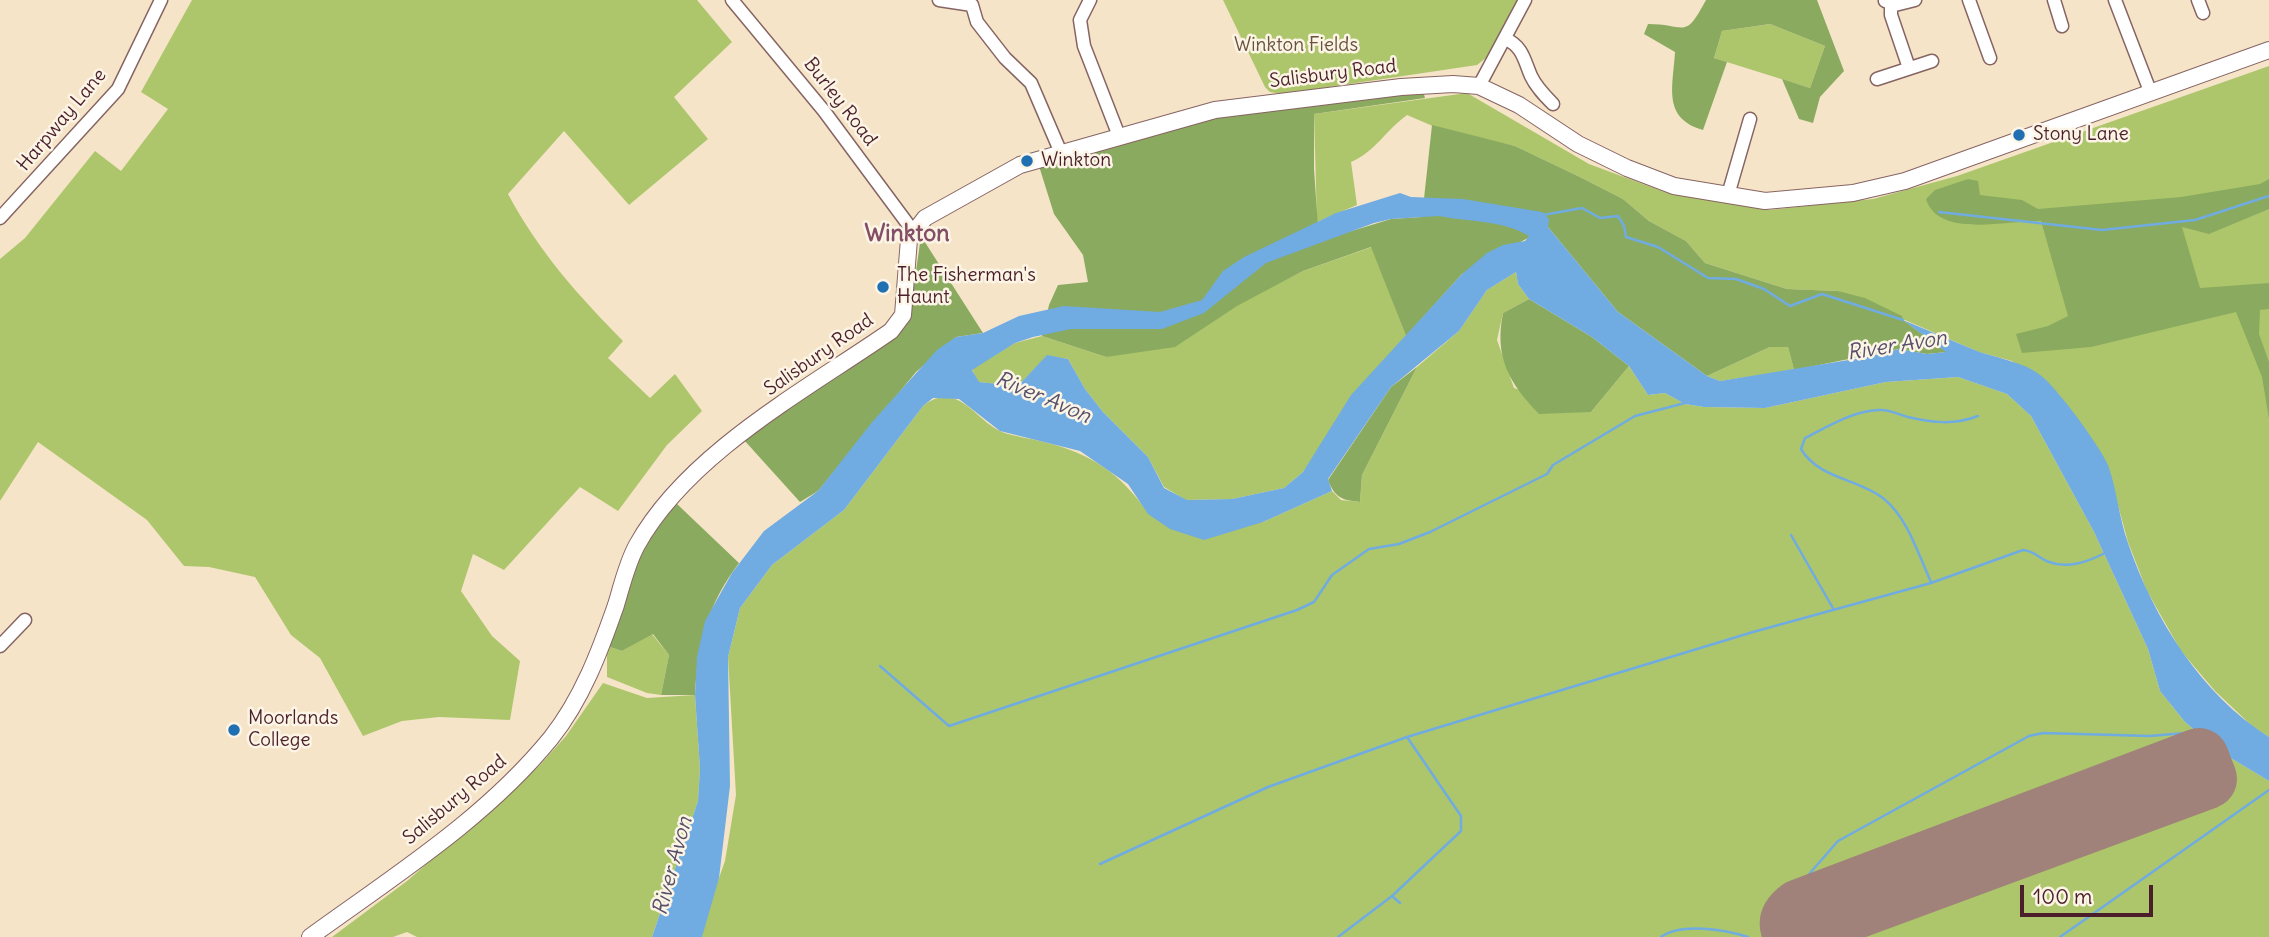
<!DOCTYPE html>
<html>
<head>
<meta charset="utf-8">
<style>
  body { margin:0 }
  #map { position:relative; width:2269px; height:937px; overflow:hidden; background:#f6e4c9; font-family:Delius,sans-serif }
  canvas { display:block }
  .scale { position:absolute; left:2020px; top:885px; width:133px; height:32px; box-sizing:border-box; border:4px solid #4a1f2b; border-top:0; padding-left:9px; font-size:21px; line-height:24px; white-space:nowrap; color:#4a1f2b; -webkit-text-stroke:5px #fcf5e5; paint-order:stroke }
</style>
</head>
<body>
<div id="map">
<canvas width="2269" height="937"></canvas>
<div class="scale">100 m</div>
</div>
<script>
const ctx = document.querySelector('canvas').getContext('2d');
ctx.lineJoin = 'round';
function fillPath(path, color) {
  ctx.fillStyle = color;
  ctx.fill(path, 'evenodd');
}
function stroke(path, color, width, dash) {
  ctx.strokeStyle = color;
  ctx.lineWidth = width;
  ctx.lineCap = dash ? 'butt' : 'round';
  ctx.setLineDash(dash || []);
  ctx.stroke(path);
}
function drawText(font, color, halo, rows, align = 'center') {
  ctx.font = font + ' Delius,sans-serif';
  ctx.lineWidth = 5;
  ctx.setLineDash([]);
  ctx.textBaseline = 'middle';
  ctx.strokeStyle = halo;
  ctx.fillStyle = color;
  for (const [text, x, y, turn = 0] of rows) {
    ctx.save();
    ctx.translate(x, y);
    ctx.rotate((+turn || 0) * Math.PI / 180);
    ctx.textAlign = isNaN(turn) ? turn : align;
    if (halo) ctx.strokeText(text, 0, 0);
    ctx.fillText(text, 0, 0);
    ctx.restore();
  }
}
fillPath(new Path2D(`
  M192,0h505l35,42 -58,55 34,42 -79,66 -65,-74 -56,63c31,58 69,100 115,147l-15,17 42,40 25,-24 27,37 -35,34 -49,66 -38,-24 -76,83 -31,-16 -12,37 31,45 28,25 -10,59 -71,-3 -37,4 -39,15 -43,-78 -29,-23 -36,-58 -46,-10 -25,-1 -37,-46 -109,-78 -38,59v-242l25,-21 70,-87 26,20 47,-62 -27,-17z
  M1223,0h295l-27,54 -14,11 -195,29 -12,-2 -5,-5z
  M1770,24l55,22 -15,42 -96,-30 8,-27z
  M2269,66v671l-17,-11 -37,-35 -34,-40 -34,-60 -19,-49 -21,-77 -48,-70 -47,-34 -33,-9 -141,-61 -51,-2 -82,-26 -19,-22 -37,-20 -26,-22 -43,-22 -65,-31 -73,-16 -35,-15c-21,15 -32,37 -56,47l6,43 -40,17 -3,-108 153,-21 122,71 78,29 102,17 104,-11 84,-23z
  M1372,247l34,89 -23,26 -80,110 -19,16 -52,11 -46,1 -22,-13 -16,-30 -45,-45 -18,-23 -17,-30 -21,-3 -29,30 -40,-4 -6,-13 43,-26 27,-7 64,21 131,-52 66,-34z
  M1516,272l2,12 11,15 -26,14 -6,27 17,48 77,24 38,-46 19,29 17,-2 20,11 19,3 61,1 121,-26 72,-5 49,17 24,22 63,116 54,117 12,42 25,31 34,29 50,30v156h-1571l27,-76 11,-66 -8,-138 12,-49 32,-43 72,-55 79,-104c35,-27 52,15 79,26 13,5 29,6 42,10 48,12 76,31 105,72l114,8 69,-31 9,9 19,2 2,-27 55,-108 42,-36 28,-41z
  M1770,347h18l6,23 -74,11 -13,-5z
  M652,634l17,21 -8,40 -14,-2 -40,-16v-31l15,5z
  M603,683l44,15 48,-3 5,74 -2,32 -46,136h-235l-10,-5 -14,5h-61l75,-56 133,-116 26,-29z`), '#adc66b');
fillPath(new Path2D(`
  M1706,0h111l27,71 -24,26 -7,26 -14,-4 -17,-40 28,9 15,-42 -55,-22 -48,7 -8,27 13,4 -24,68c-41,-12 -30,-43 -28,-78l-31,-18 4,-10c39,0 36,17 58,-24z
  M1423,91l2,7 -111,16v55l5,72 72,-22 31,-2 10,-92 83,21 65,31 43,22 26,22 37,20 19,22 82,26 51,2 27,7 37,18 1,4 44,32 -20,2 -28,-5 -105,21 -6,-23h-18l-63,29 -89,-64 -70,-85 -86,47 -56,62 -35,-89 -68,24 -66,35 -62,41 -69,10 -64,-21 7,-31 9,-20 30,-3 -5,-27 -29,-41 -15,-48 173,-50z
  M1968,179l10,2 2,14 42,5 16,9 143,-12 79,-13 9,-5v30l-60,25 -27,-7 18,61 69,-5v26l-9,1 -1,24 10,28v57l-7,-42 -26,-65 -145,35 -69,6 -6,-19 32,-8 20,-10 -27,-95c-33,-1 -103,18 -115,-22l9,-9z
  M921,236l62,97 -27,4 -40,35 -98,119 -18,11 -56,-62 151,-106 15,-21z
  M1529,299l63,38 37,29 -38,46 -52,2c-30,-31 -45,-57 -36,-101z
  M1417,367l-55,108 -2,27c-18,-2 -25,-4 -32,-22l63,-93z
  M676,503l63,60c-32,43 -41,79 -44,132h-34l8,-40 -16,-21 -31,17 -15,-5 32,-92z`), '#8aab5f');
fillPath(new Path2D(`
  M1400,193l11,4 52,2 79,13 7,7 -1,8 70,85 89,64 13,5 147,-24 32,-8 28,5 19,-2 -43,-32c25,10 49,21 74,31 22,8 50,11 68,28 17,16 54,66 63,86 9,25 11,53 20,78 26,76 73,151 141,194v44l-50,-30 -34,-29 -25,-31 -12,-42 -54,-117 -63,-116 -24,-22 -49,-17 -72,5 -121,26 -61,-1 -19,-3 -20,-11 -17,2 -19,-29 -37,-29 -63,-38 -11,-15 -2,-12 -29,18 -28,41 -68,56 -63,92 4,12 -69,31 -59,18 -34,-11 -22,-15 -20,-30 -48,-33 -80,-20 -41,-32 -26,-1 -10,8 -79,104 -72,55 -32,43 -12,49 2,129 -11,92 -17,59h-50l46,-136 2,-32 -5,-74 2,-38 8,-36 27,-48 32,-42 54,-40 55,-70 64,-71 19,-13 27,-4 36,-17 45,-10 96,6 42,-12 21,-29 21,-14 92,-44zM1439,216c30,6 64,4 90,20l-4,5 -22,4 -16,8 -25,21 -111,121 -48,77 -19,16 -52,11 -45,1 -23,-12 -16,-31 -45,-45 -18,-23 -17,-30 -21,-4 -29,31 -39,-4 -7,-12 43,-27 18,-6 38,-8h91l42,-16 62,-50 108,-40 17,-4z`), '#70abe1');
stroke(new Path2D(`
  M1939,212l163,18 93,-10 74,-24
  M1543,215l39,-7 18,10 18,-2 6,10 2,11 32,10 50,31 28,1 28,10 26,17 32,-12 81,26
  M1791,535l43,75
  M1931,582c-13,-28 -23,-64 -48,-84 -26,-20 -64,-19 -82,-49l4,-11c22,-11 51,-29 77,-28 8,0 18,5 26,7 25,6 47,8 70,-1
  M880,666l69,60 348,-116 17,-8 18,-27 37,-26 30,-5 31,-12 117,-58 6,-9 82,-49 50,-13
  M1100,864l168,-77 139,-50 346,-105 178,-49 92,-33c12,1 15,8 26,12 19,7 38,0 56,-9
  M1392,896l8,7
  M1338,937l54,-41 69,-65v-15l-54,-79
  M1661,937c20,-15 65,-7 87,0
  M1790,937l-7,-33 55,-63 191,-105 14,-3 107,3 47,-4
  M2060,937l209,-147`), '#70abe1', 2.5);
stroke(new Path2D(`
  M1794,937c-7,-13 -6,-19 6,-28l399,-151 8,21 -387,143 -3,15`), '#a0827a', 60);
const minor = new Path2D(`
  M732,0l92,111 89,120
  M939,0l33,5 5,17 28,36 26,25 30,70
  M1090,0l-10,20 4,26 35,90
  M1969,0l21,58
  M2054,0l8,26
  M2115,0l35,91
  M2198,0l5,13
  M1885,1l10,4 20,-5
  M1891,5v10l18,53
  M1506,39c17,8 18,21 25,37 5,11 14,20 22,28
  M1877,79l55,-18
  M1479,86l46,-86
  M1728,195l22,-76
  M0,218l118,-129 43,-89
  M0,646l25,-26`);
const major = new Path2D(`
  M310,937c84,-61 175,-118 241,-199 31,-39 49,-87 65,-133 6,-20 11,-42 21,-60 51,-92 169,-155 254,-214l12,-16 6,-76 16,-21 95,-53 195,-55 186,-23 52,-3 26,2 40,19 59,39 49,24 47,18 91,15 88,-8 52,-12 364,-131`);
stroke(minor, '#866462', 15);
stroke(major, '#866462', 18);
stroke(minor, '#fff', 12);
stroke(major, '#fff', 16);
for (const [x, y, r, color] of [
  [2019,135,7,"#1f6fb2"],
  [1027,161,7,"#1f6fb2"],
  [883,287,7,"#1f6fb2"],
  [234,730,7,"#1f6fb2"]
]) {
  const dot = new Path2D();
  dot.arc(x, y, r, 0, 2 * Math.PI);
  ctx.fillStyle = color;
  ctx.fill(dot);
  stroke(dot, '#fcf5e5', 2.5);
}
drawText('19px', '#68513e', '#fcf5e5', [
  ["Winkton Fields",1296,46]
]);
drawText('19px', '#4a1f2b', '#fcf5e5', [
  ["Salisbury Road",1333,74,-7],
  ["Burley Road",840,102,52],
  ["Harpway Lane",62,120,-50],
  ["Salisbury Road",819,355,-35],
  ["Salisbury Road",455,800,-40]
]);
drawText('19px', '#4a1f2b', '#fcf5e5', [
  ["Stony Lane",2033,135],
  ["Winkton",1041,161],
  ["The Fisherman's",897,276],
  ["Haunt",897,298],
  ["Moorlands",248,719],
  ["College",248,741]
], 'left');
drawText('italic 21px', '#57506b', '#fcf5e5', [
  ["River Avon",1897,346,-9],
  ["River Avon",1043,398,23],
  ["River Avon",673,866,-75]
]);
drawText('bold 23px', '#834e66', '#fcf5e5', [
  ["Winkton",907,234]
]);
</script>
</body>
</html>
